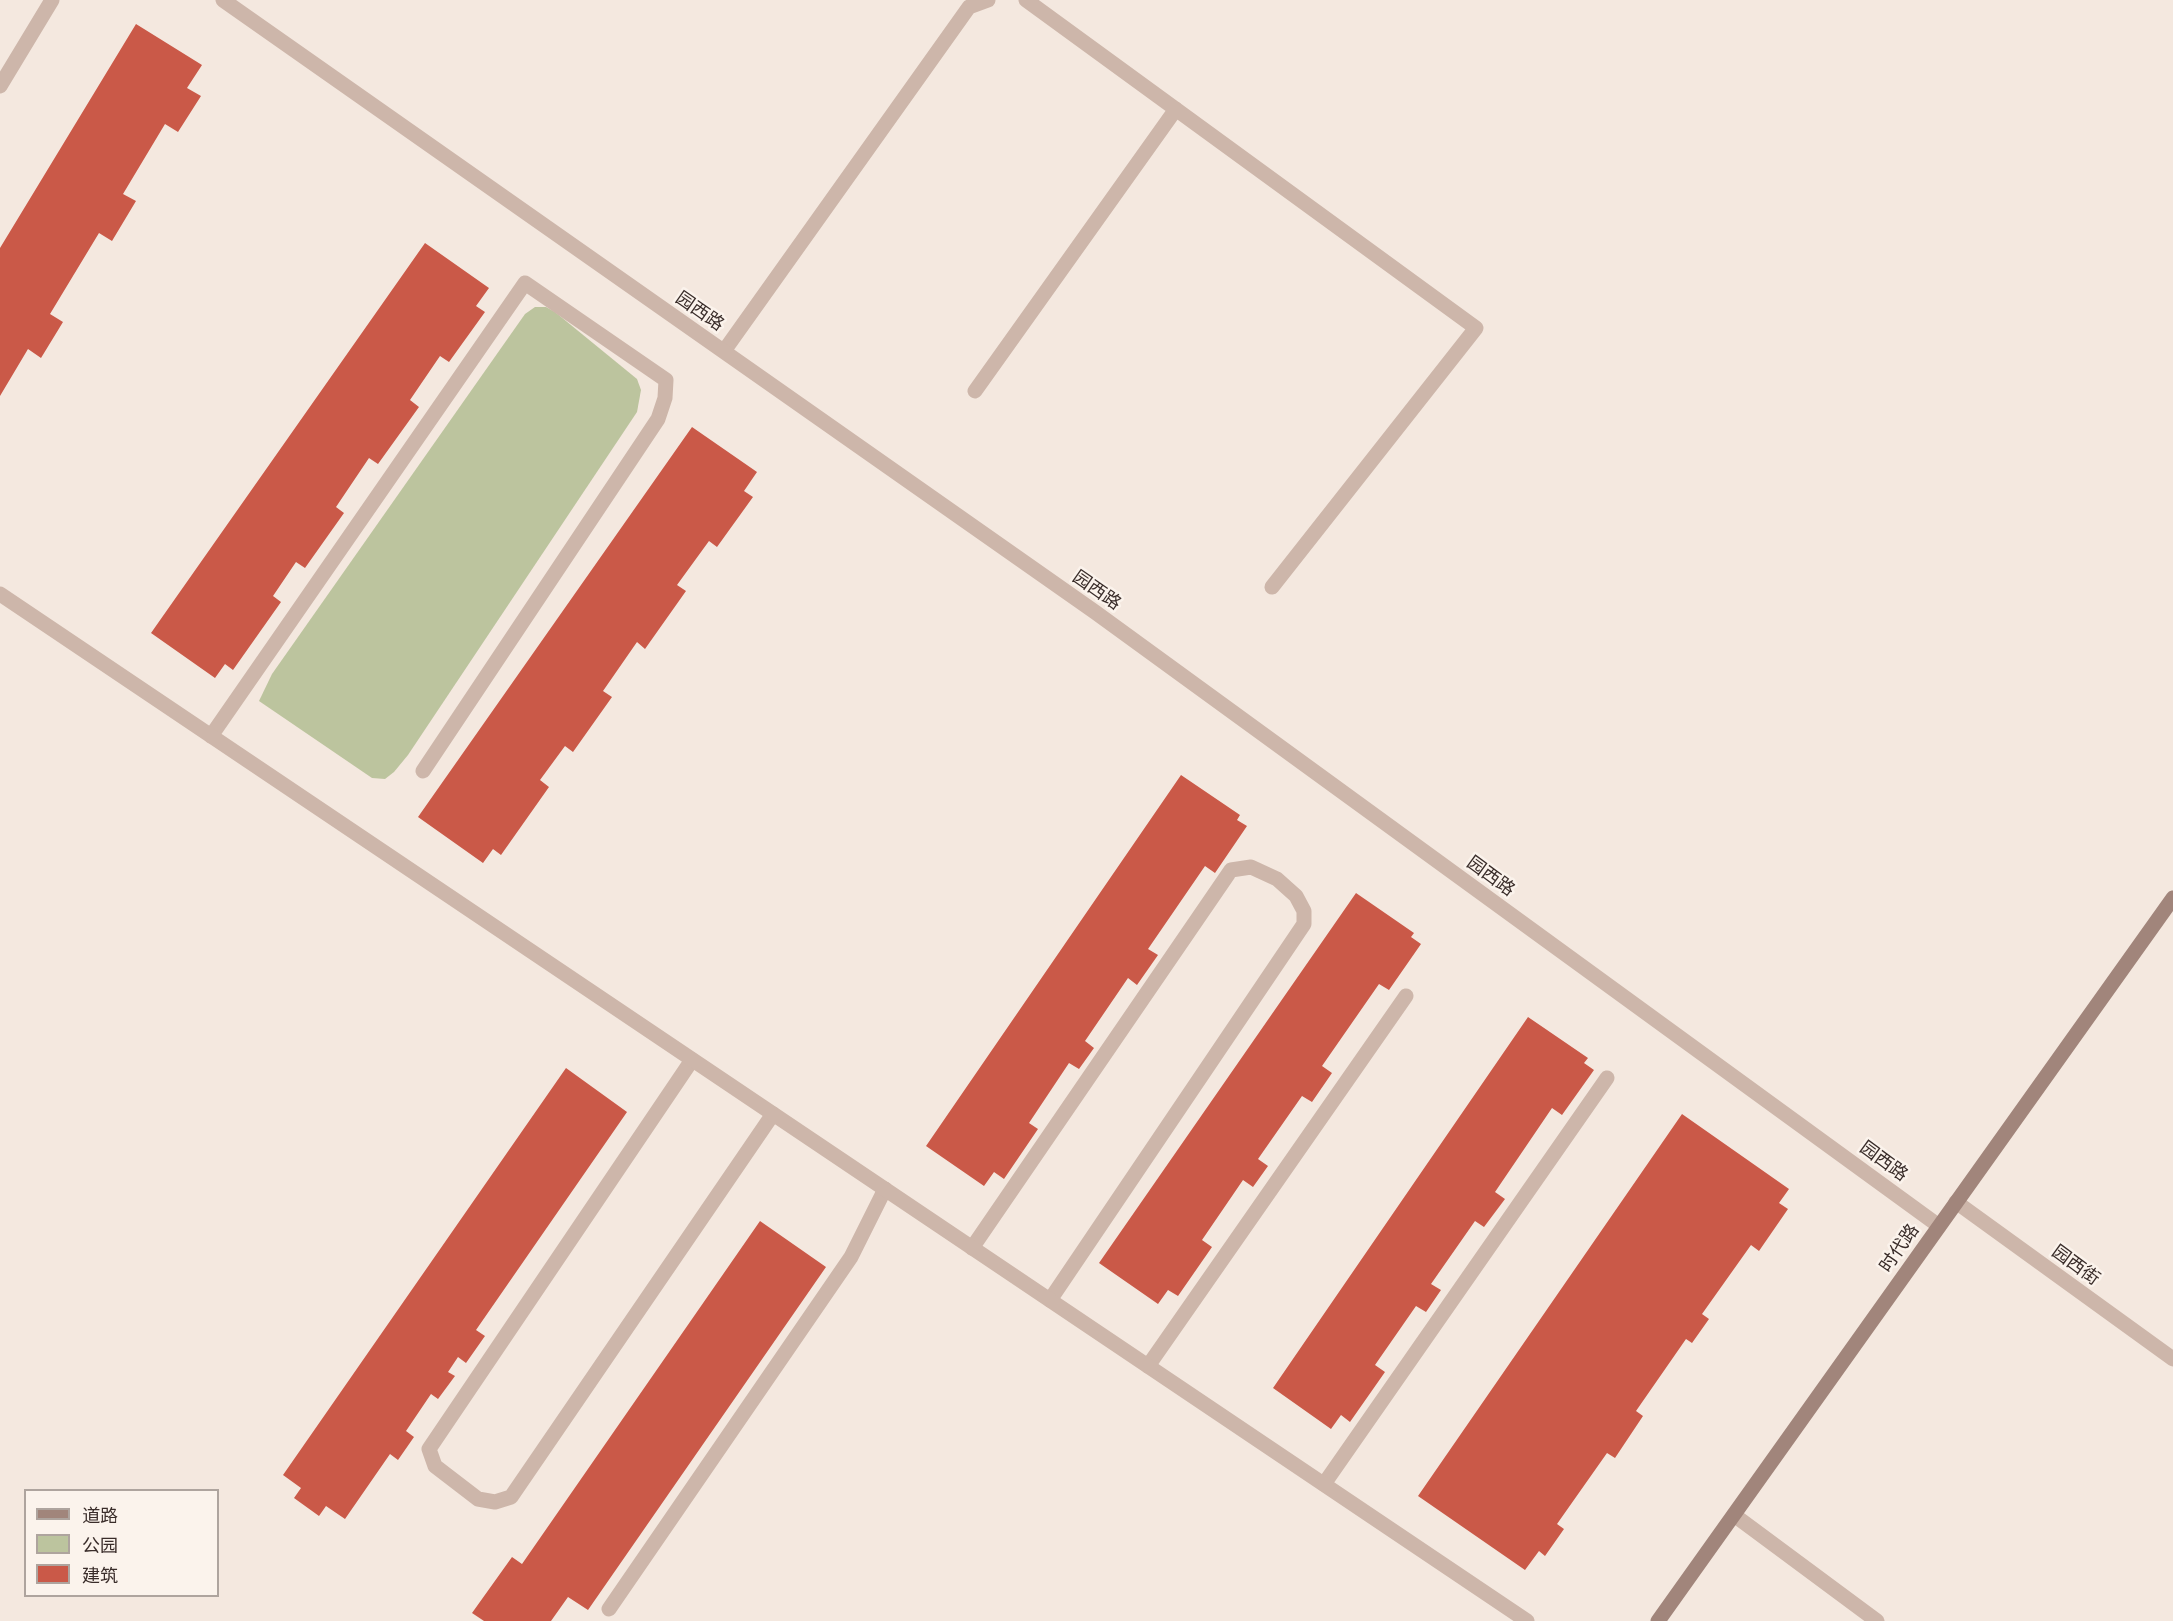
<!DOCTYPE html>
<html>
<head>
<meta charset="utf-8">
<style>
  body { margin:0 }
  #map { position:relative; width:2173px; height:1621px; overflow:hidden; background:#f4e8df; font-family:Ubuntu,"Noto Sans SC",sans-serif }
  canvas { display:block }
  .legend { position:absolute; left:24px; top:1489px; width:195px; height:108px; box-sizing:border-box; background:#fbf3ec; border:2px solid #aea49e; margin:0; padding:8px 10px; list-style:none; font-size:18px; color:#3a2d2a }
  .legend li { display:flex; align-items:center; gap:12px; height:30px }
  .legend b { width:30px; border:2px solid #aea49e }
</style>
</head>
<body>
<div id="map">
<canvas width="2173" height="1621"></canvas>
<ul class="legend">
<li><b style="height:8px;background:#a1857b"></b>道路</li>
<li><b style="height:16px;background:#bcc49e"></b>公园</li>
<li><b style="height:16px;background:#ca5948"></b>建筑</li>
</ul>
</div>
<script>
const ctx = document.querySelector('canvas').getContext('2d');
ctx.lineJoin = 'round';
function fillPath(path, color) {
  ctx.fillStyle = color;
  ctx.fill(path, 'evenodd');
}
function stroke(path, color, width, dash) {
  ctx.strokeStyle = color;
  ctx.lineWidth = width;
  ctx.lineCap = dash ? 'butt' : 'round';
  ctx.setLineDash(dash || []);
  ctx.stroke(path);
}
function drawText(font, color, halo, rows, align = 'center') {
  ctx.font = font + ' Ubuntu,"Noto Sans SC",sans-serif';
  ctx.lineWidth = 5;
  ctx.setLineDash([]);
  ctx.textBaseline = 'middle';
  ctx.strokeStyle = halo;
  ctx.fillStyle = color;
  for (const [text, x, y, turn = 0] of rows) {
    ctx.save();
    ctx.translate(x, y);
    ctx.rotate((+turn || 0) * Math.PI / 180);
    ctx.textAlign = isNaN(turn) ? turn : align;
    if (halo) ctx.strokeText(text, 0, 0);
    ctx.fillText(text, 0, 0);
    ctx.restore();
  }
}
fillPath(new Path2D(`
  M535,307h11l9,5 82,67 4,11 -4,22 -229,343 -14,17 -9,7 -13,-1 -113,-77 13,-27 253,-360z`), '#bcc49e');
fillPath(new Path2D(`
  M136,24l66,41 -15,23 14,8 -23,36 -13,-8 -42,70 13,7 -24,40 -13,-8 -49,81 13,8 -22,36 -13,-9 -28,47v-148z
  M425,243l64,45 -13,18 9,6 -36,50 -9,-6 -30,44 9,7 -41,57 -9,-6 -33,49 8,6 -39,55 -9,-6 -23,34 8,6 -48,68 -8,-6 -10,14 -64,-45z
  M692,427l65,45 -13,19 9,6 -36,50 -8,-6 -32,44 9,6 -41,58 -8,-7 -34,49 9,6 -39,55 -8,-6 -25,34 9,7 -48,68 -8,-6 -10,14 -65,-46z
  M1181,775l59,40 -3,5 10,6 -32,47 -10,-7 -57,83 10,6 -21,30 -9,-7 -43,63 9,7 -15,21 -10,-6 -40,60 9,6 -34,50 -10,-7 -10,14 -58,-40z
  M1356,893l58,40 -3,4 10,7 -32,46 -10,-6 -57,82 10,7 -20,29 -10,-6 -44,63 10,7 -15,21 -10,-7 -41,60 10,7 -34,49 -10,-6 -10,14 -59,-41z
  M1528,1017l60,41 -4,5 10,7 -32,45 -10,-7 -57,84 10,7 -21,28 -9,-6 -44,63 10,6 -15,22 -10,-6 -41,59 10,7 -35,50 -9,-7 -10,14 -58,-41z
  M566,1068l61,44 -151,218 9,6 -19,27 -8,-6 -10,15 7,4 -17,23 -7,-5 -25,37 8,6 -16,23 -8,-6 -45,65 -19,-13 -7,10 -25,-18 7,-10 -18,-13z
  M1682,1114l107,75 -10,14 9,6 -29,42 -8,-6 -49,69 7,5 -17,24 -6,-4 -50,72 7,5 -28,42 -8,-5 -50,71 7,5 -19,27 -6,-5 -14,19 -107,-74z
  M760,1221l66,46 -238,343 -20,-13 -17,24h-67l-12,-8 40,-56 10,7z`), '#ca5948');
stroke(new Path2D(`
  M1026,0l450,328 -204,259
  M724,351l245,-344 19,-7
  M975,391l201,-282
  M211,736l314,-453 141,97 -1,18 -7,21 -235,352
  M692,1060l-263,389 6,17 43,33 17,3 16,-5 262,-383
  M972,1248l259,-378 20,-3 26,12 19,17 8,15v13l-254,376
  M1148,1366l258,-370
  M1324,1484l283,-406
  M1734,1515l143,106
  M609,1609l242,-352 34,-68`), '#cdb6aa', 15);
stroke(new Path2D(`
  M223,0l872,612 844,614
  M0,86l52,-86
  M0,594l1527,1027
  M1956,1202l217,157`), '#cdb6aa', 15);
stroke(new Path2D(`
  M1658,1621l515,-723`), '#a1857b', 15);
drawText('18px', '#3a2d2a', '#fbf3ec', [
  ["园西路",700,311,35],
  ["园西路",1097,590,35],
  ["园西路",1491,876,36],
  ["园西路",1884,1161,36],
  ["时代路",1899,1248,-55],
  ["园西街",2076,1265,36]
]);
</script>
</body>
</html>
